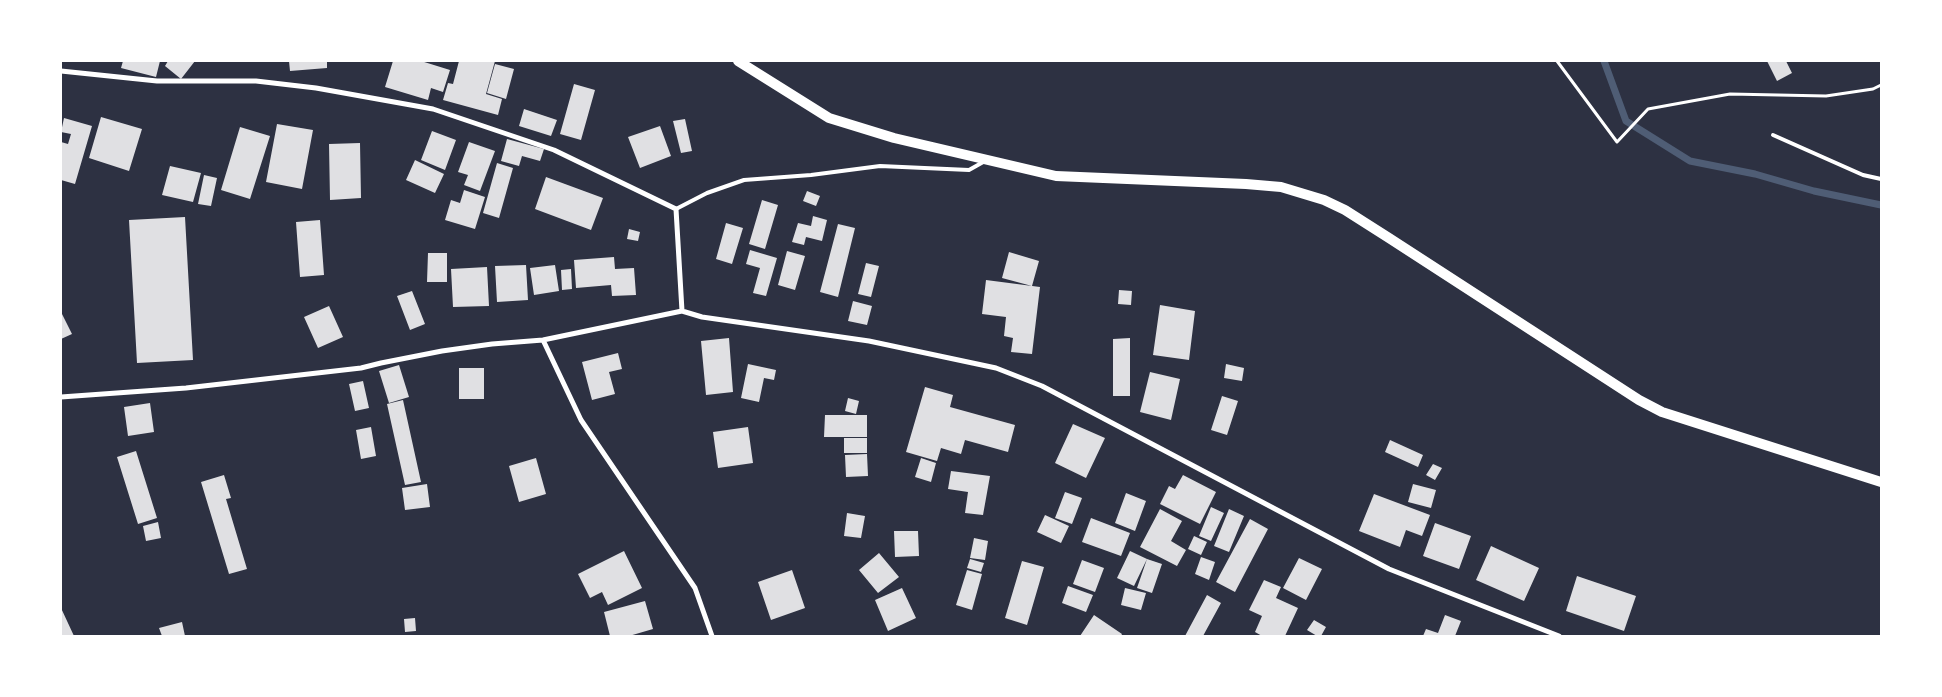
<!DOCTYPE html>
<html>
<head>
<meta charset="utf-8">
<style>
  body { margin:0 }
  #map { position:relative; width:1942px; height:697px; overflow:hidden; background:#2d3142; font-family:"Roboto Condensed",sans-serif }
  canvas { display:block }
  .frame { position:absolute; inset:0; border:62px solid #fff; pointer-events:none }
</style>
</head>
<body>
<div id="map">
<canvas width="1942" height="697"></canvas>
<div class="frame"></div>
</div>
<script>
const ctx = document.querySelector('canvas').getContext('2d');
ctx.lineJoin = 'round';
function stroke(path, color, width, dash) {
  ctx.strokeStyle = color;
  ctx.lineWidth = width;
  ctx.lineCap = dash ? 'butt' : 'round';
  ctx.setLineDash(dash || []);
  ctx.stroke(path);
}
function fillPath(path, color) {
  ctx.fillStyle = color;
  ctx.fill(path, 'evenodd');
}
stroke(new Path2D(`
  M1604,61l22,60 64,40 65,13 59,17 67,14`), '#4f5d75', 7);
fillPath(new Path2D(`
  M123,61h37l-4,16 -35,-9z
  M168,61h27l-14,18 -16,-13z
  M289,61h38v7l-37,3z
  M393,61h28l29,9 -7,22 -12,-4 -3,12 -43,-13z
  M459,61h36l-9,33 16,5 -4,16 -55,-15 5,-17 5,1z
  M1767,61h19l6,12 -15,8z
  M495,64l19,5 -8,30 -19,-6z
  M574,84l21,6 -14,50 -21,-6z
  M524,109l33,11 -6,16 -32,-10z
  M101,117l41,12 -13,42 -40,-13z
  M64,118l28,8 -17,58 -14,-4v-38l7,2 3,-10 -10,-2z
  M685,119l7,32 -11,2 -8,-32z
  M277,124l36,6 -11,59 -36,-7z
  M660,126l11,30 -31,12 -12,-31z
  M240,127l30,9 -20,63 -29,-9z
  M432,131l24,9 -11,30 -24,-10z
  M507,139l37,10 -4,12 -18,-5 -3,10 -18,-5z
  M469,142l26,9 -15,40 -16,-6 4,-10 -10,-3z
  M360,143l1,55 -31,2 -1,-56z
  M415,160l29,14 -9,19 -29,-13z
  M497,163l16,5 -14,50 -16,-5z
  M170,166l31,7 -8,29 -31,-7z
  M204,175l13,3 -6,28 -13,-2z
  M546,177l57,21 -12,32 -56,-21z
  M464,190l21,7 -10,32 -30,-9 6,-20 9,3z
  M807,191l13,5 -4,10 -13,-5z
  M762,200l16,5 -13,44 -16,-5z
  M813,216l14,4 -5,21 -16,-4 -2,8 -12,-3 6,-19 13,3z
  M185,217l8,143 -56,3 -8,-143z
  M320,220l4,55 -24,2 -4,-55z
  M726,223l17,5 -11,36 -16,-5z
  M838,224l17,4 -17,69 -18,-5z
  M629,229l11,3 -2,9 -11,-2z
  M750,250l27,8 -11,38 -13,-3 7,-25 -14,-4z
  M787,251l18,5 -10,34 -17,-5z
  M1009,252l30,9 -7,25 -30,-8z
  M428,253h19v29h-20z
  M614,257l1,12 19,-1 2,27 -24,1 -1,-11 -35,3 -2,-28z
  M866,263l13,3 -8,31 -13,-3z
  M526,265l2,35 -31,2 -2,-36z
  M555,265l4,26 -25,4 -4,-27z
  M487,267l2,39 -36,1 -2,-38z
  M571,269l1,20 -10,1 -1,-20z
  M986,280l54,7 -8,67 -21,-2 2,-14 -9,-2 2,-19 -24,-3z
  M1119,290l13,1 -1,14 -13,-1z
  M412,291l13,33 -15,6 -13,-34z
  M853,301l19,5 -5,19 -19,-4z
  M1160,305l35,6 -6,49 -36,-5z
  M329,306l14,31 -25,11 -14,-31z
  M61,312l11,22 -11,5z
  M729,338l4,54 -27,3 -5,-54z
  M1130,338v58h-17v-57z
  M618,353l4,16 -13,3 6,22 -23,6 -10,-38z
  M748,364l28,6 -2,10 -10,-2 -5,24 -18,-4z
  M1226,364l18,4 -2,13 -18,-3z
  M399,365l10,32 -20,6 -10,-32z
  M459,368h25v31h-25z
  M1150,372l30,7 -9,41 -31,-8z
  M363,381l6,27 -14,3 -6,-27z
  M925,387l28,8 -3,12 65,18 -7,27 -43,-12 -4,14 -20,-6 -4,13 -31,-9z
  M1222,396l16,5 -11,34 -16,-5z
  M848,398l11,3 -3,13 -11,-3z
  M403,400l18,82 -16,3 -18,-81z
  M150,403l4,29 -26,4 -4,-29z
  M825,415h42v22h-43z
  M1073,424l32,14 -19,40 -31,-15z
  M371,427l5,29 -15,3 -5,-29z
  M748,427l5,36 -35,5 -5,-36z
  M844,438h23v15h-23z
  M1390,440l33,15 -5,12 -33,-15z
  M136,451l21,67 -19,6 -21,-67z
  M867,454l1,22 -22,1 -1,-22z
  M536,458l10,36 -27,8 -10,-36z
  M921,458l15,5 -5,19 -16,-5z
  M1433,464l9,4 -7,12 -9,-5z
  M951,471l39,5 -7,39 -18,-2 3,-21 -20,-3z
  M224,475l7,23 -5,1 21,70 -18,5 -28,-92z
  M1183,475l33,17 -16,32 -40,-20 9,-18 6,3z
  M427,484l3,23 -25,3 -3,-22z
  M1413,484l23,6 -5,18 -23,-6z
  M1065,492l17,6 -10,26 -17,-6z
  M1126,493l20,8 -11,30 -20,-8z
  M1374,494l56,21 -8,21 -16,-6 -6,17 -41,-16z
  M1211,507l13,6 -13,28 -12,-5z
  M1160,509l22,12 -11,20 15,9 -9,16 -37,-19z
  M1229,509l15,7 -15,36 -15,-6z
  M847,513l18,3 -4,22 -17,-2z
  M1045,515l24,11 -8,17 -24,-11z
  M1091,518l39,15 -9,23 -39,-14z
  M1250,519l18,10 -33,63 -19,-10z
  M158,522l3,16 -15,3 -3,-15z
  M1435,523l36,13 -12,33 -36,-13z
  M894,531h24l1,25 -24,1z
  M1194,536l13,6 -6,13 -13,-6z
  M974,538l14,3 -3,19 -15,-2z
  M1491,546l48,22 -15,33 -48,-21z
  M624,551l18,37 -34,17 -6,-13 -12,6 -12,-24z
  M1130,551l17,8 -13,27 -17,-8z
  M879,553l20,24 -21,16 -19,-23z
  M1201,557l14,5 -6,18 -14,-6z
  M1299,558l23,11 -16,31 -23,-12z
  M970,559l14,4 -3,9 -14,-4z
  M1147,559l15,5 -10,29 -15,-5z
  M1082,560l22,8 -9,24 -22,-8z
  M1022,561l22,6 -17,58 -22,-7z
  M792,570l13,38 -34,12 -13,-38z
  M967,570l15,4 -10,36 -16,-5z
  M1577,576l59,20 -12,35 -58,-20z
  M1264,580l17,7 -5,11 22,10 -13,28h-23l-7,-4 7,-16 -13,-6z
  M1068,586l25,9 -7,17 -24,-9z
  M902,588l14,30 -28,13 -13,-31z
  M1125,588l21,5 -5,17 -20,-5z
  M1207,595l14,8 -18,33h-18z
  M645,601l8,28 -24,7h-19l-6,-24z
  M61,608l13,28h-13z
  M1094,615l28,19 -1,2h-41z
  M1445,615l16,6 -6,15h-32l3,-7 12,4z
  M415,618l1,13 -11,1 -1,-13z
  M1314,620l12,7 -5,9h-4l-10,-6z
  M182,622l3,14h-23l-3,-8z`), '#e0e0e3');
stroke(new Path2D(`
  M1557,61l60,81 31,-33 82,-15 96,2 47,-7 8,-4`), '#fff', 3);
stroke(new Path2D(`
  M1773,135l90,40 18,4
  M676,209l31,-16 37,-13 67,-5 69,-9 89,4 16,-9`), '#fff', 4);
stroke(new Path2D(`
  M61,71l96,10h99l60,7 117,21 121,41 122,59 6,102
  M543,340l38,80 114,168 17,48
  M61,397l125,-9 175,-20 20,-5 61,-12 50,-7 51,-4 139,-29 20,6 167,24 127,27 46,18 347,183 170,67`), '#fff', 5);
stroke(new Path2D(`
  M738,61l91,57 65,20 162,38 190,8 35,3 43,13 21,10 44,28 250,162 23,12 219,70`), '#fff', 10);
</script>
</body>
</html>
